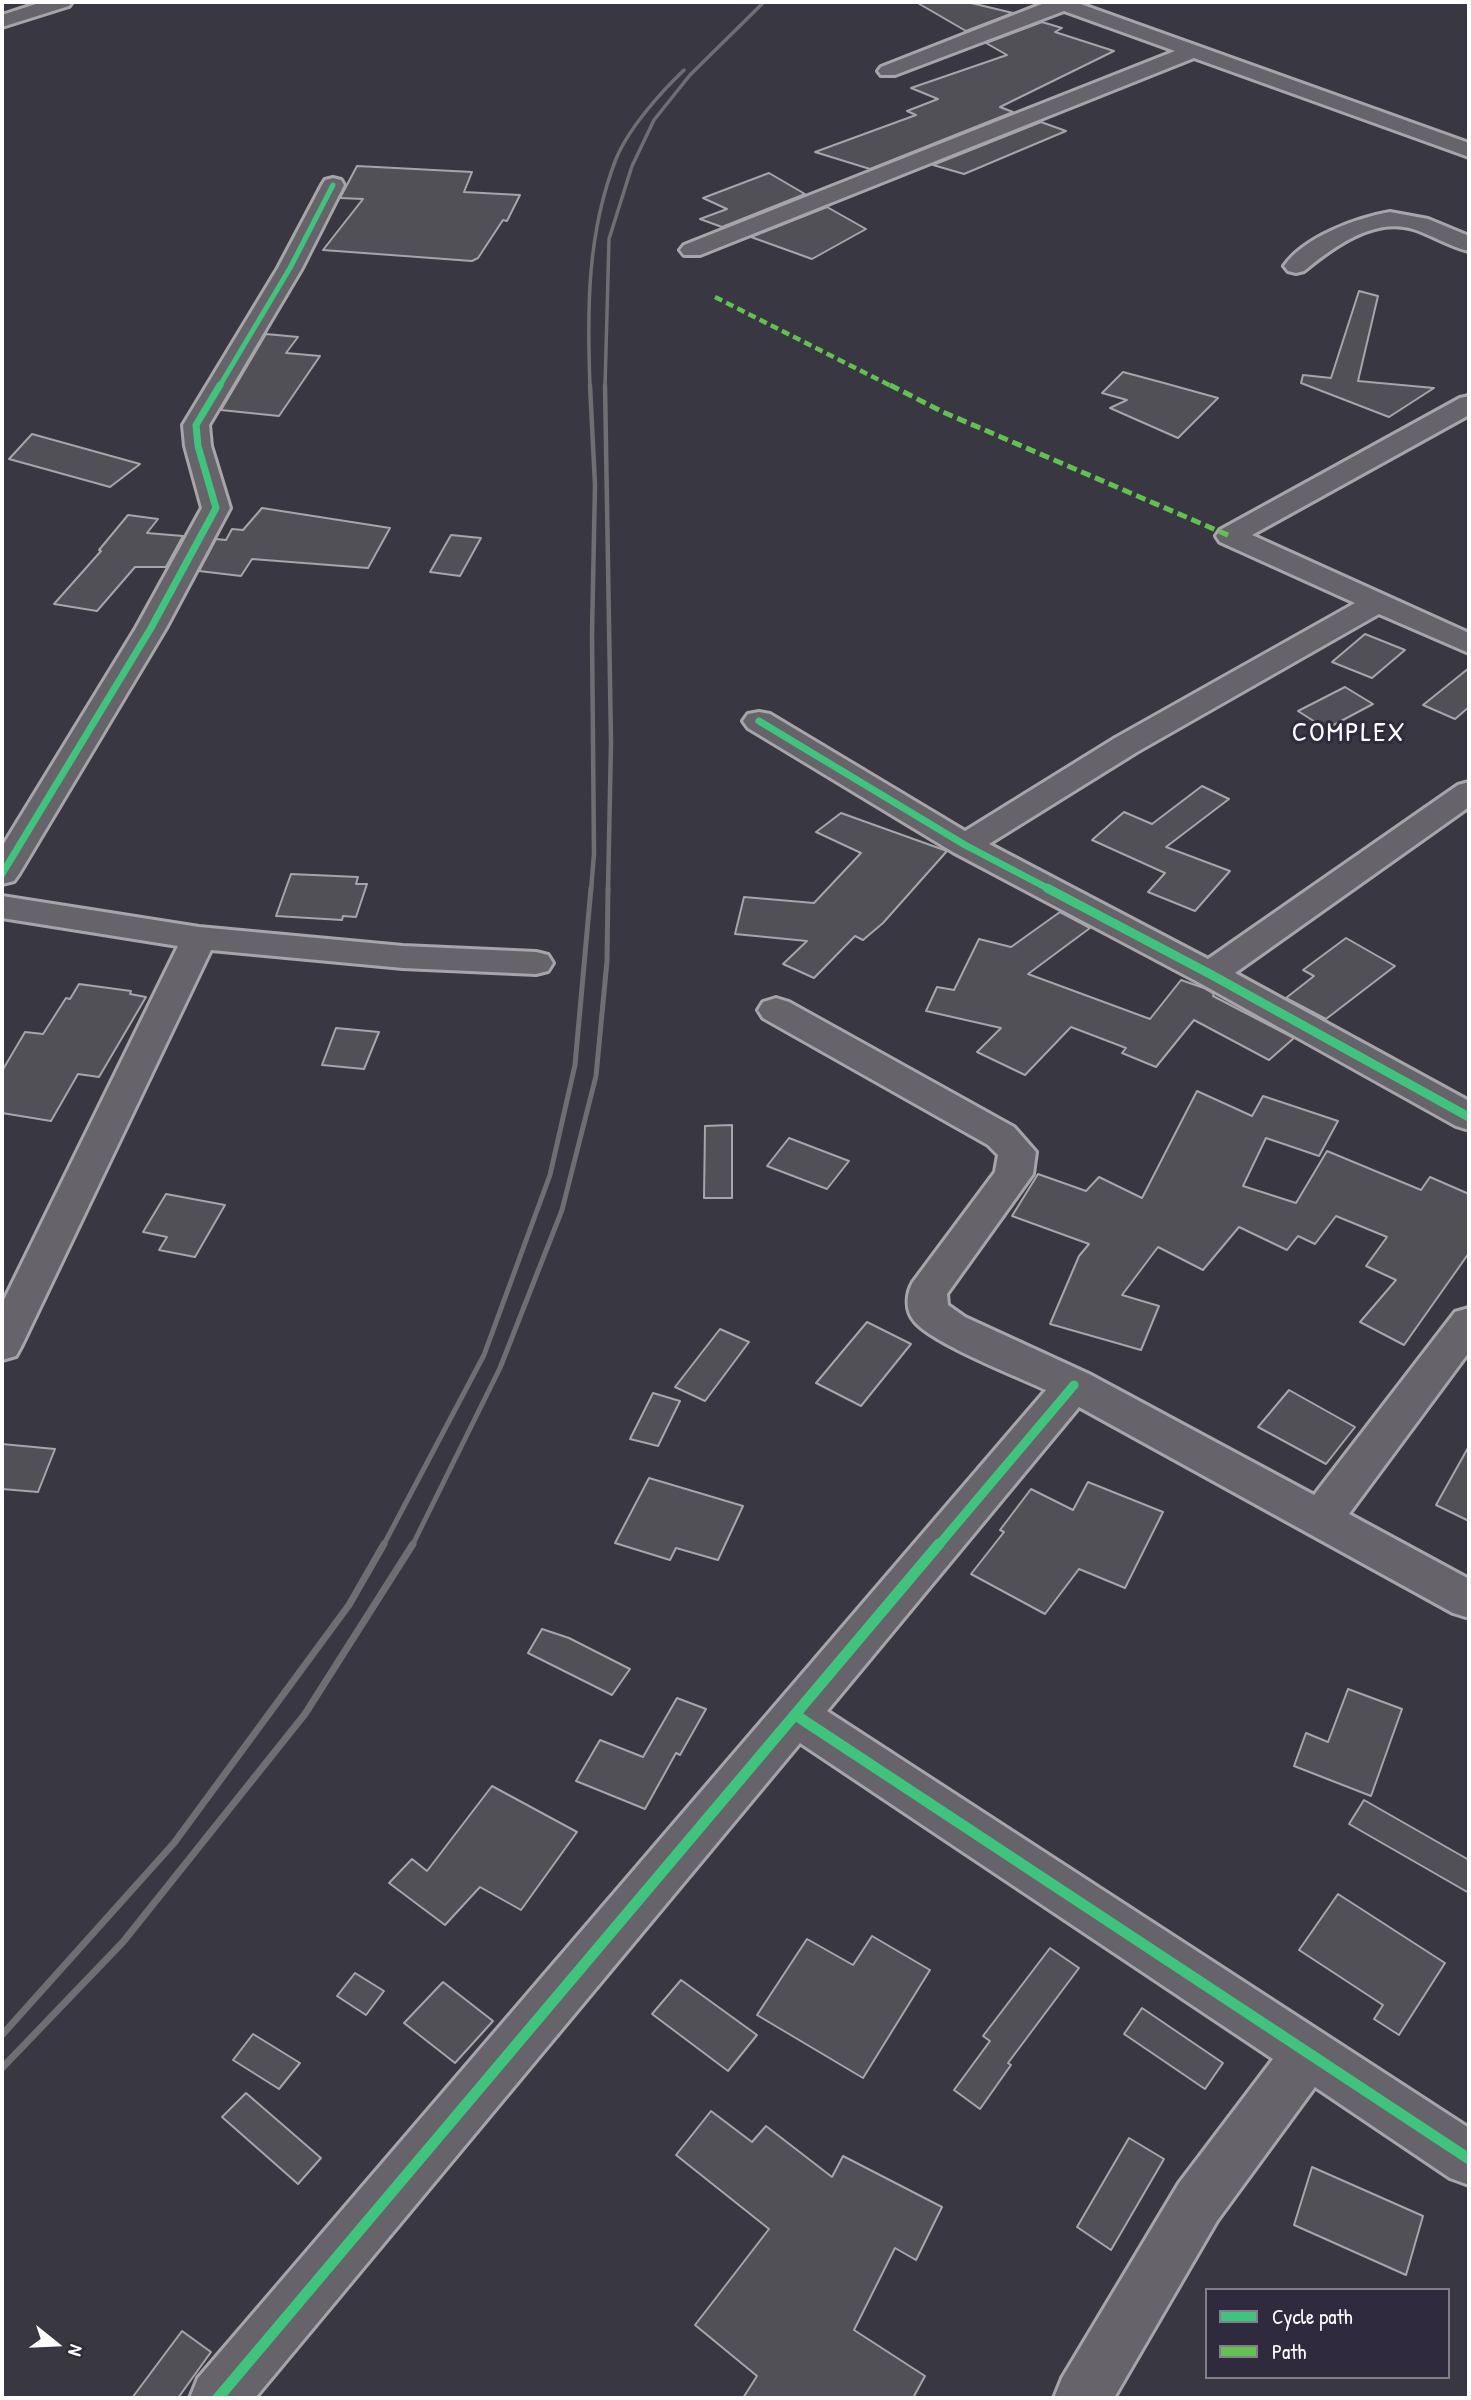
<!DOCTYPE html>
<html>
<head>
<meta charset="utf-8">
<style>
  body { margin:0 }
  #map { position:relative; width:1471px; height:2400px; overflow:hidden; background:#393741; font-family:"Patrick Hand",sans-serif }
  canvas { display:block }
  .frame { position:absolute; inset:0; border:4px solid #fff; pointer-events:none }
  .legend { position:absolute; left:1205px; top:2288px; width:245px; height:91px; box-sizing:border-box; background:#2f2a3d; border:2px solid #827f8b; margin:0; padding:9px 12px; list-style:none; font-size:21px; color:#fff }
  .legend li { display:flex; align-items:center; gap:14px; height:35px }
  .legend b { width:35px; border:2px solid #827f8b }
  .north { position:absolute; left:21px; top:2309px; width:70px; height:70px; -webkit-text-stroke:5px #2f2a3d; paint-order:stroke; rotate:108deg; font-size:19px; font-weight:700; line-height:28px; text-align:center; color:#fff }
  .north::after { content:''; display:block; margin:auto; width:24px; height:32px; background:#fff; clip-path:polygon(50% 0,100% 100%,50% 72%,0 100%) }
</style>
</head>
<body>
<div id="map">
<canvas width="1471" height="2400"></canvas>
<div class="frame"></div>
<ul class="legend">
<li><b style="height:9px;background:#40c37c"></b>Cycle path</li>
<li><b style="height:9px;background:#63c152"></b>Path</li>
</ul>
<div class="north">N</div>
</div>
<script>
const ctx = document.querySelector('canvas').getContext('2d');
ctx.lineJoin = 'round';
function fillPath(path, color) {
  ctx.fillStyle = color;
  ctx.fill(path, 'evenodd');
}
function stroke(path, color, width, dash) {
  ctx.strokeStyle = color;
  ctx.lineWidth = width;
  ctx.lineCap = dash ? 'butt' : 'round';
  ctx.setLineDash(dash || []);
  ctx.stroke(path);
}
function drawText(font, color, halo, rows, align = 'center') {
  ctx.font = font + ' "Patrick Hand",sans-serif';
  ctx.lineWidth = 6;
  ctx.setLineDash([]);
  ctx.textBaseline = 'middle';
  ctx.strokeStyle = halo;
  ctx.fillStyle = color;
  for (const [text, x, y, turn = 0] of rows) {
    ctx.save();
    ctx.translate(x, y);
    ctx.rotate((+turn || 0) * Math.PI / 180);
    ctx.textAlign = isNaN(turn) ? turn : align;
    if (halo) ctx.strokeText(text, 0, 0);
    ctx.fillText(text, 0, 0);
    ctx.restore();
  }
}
const building = new Path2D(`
  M916,2h51l46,11 -47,18z
  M1042,22l20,6 -7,4 59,19 -114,56 13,5 -143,57 -55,-17 101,-37 -9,-4 31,-12 -27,-11 96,-33 -21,-12z
  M1041,122l25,9 -102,43 -31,-9z
  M357,166l115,6 -8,20 56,3 -13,26 -4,-1 -25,38 -6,3 -149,-11 40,-51 -23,-1z
  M769,173l36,21 -83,33 -22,-8 27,-10 -24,-11z
  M827,207l39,22 -54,30 -61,-22z
  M1359,291l19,5 -20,85 76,7 -45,29 -88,-34 2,-8 28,3z
  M266,334l32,3 -12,16 34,3 -41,60 -58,-6z
  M1123,372l41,11 54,15 -40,40 -68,-30 17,-8 -25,-7z
  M32,434l108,30 -30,23 -101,-28z
  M262,508l128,20 -22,40 -116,-9 -11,17 -42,-5 17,-32 10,1 6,-11 11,1z
  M128,515l30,4 -11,14 36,3 -17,31h-31l-38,44 -43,-7 47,-53 -2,-1z
  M451,535l30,3 -21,38 -30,-4z
  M1365,634l40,16 -33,28 -40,-16z
  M1469,668v39l-14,12 -32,-14z
  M1345,687l28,17 -47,25 -28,-18z
  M1202,786l27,13 -63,48 64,24 -35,40 -47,-19 17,-19 -73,-33 32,-28 28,12z
  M841,813l106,38 -64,72 -20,17 -8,-4 -41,42 -31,-14 24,-23 -72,-7 9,-37 70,6 47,-50 -45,-21z
  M291,874l67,3 -2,7h11l-11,33 -13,-1 -1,4 -66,-4z
  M1060,912l30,16 -62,46 122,45 31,-39 23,8 10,6 -1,2 81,42 -25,22 -75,-40 -38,47 -34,-14 4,-5 -55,-21 -46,48 -48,-23 24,-24 -75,-17 11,-24 17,3 25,-51 32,8z
  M1346,938l49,28 -69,53 -40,-21 28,-22 -11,-6z
  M79,984l52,7 -1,3 16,3 -47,80 -21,-3 -27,47 -49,-8v-42l23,-39 18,2 23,-36 4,1z
  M336,1028l43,4 -15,37 -42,-4z
  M1197,1091l55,25 11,-20 75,25 -19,35 -53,-18 -23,48 53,17 31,-52 94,39 9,-13 39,17v59l-65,92 -44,-23 36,-42 -30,-14 21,-29 -51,-21 -21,28 -17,-8 -11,14 -48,-23 -36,43 -45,-23 -36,48 37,11 -18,44 -91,-26 29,-68 10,-12 -77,-28 26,-42 48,17 13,-14 43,21z
  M732,1125v73h-28l1,-72z
  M789,1138l60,23 -22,28 -60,-23z
  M166,1194l59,11 -30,52 -36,-7 8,-13 -24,-5z
  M867,1322l44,22 -50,62 -45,-23z
  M720,1329l29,13 -44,59 -30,-14z
  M1289,1390l66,37 -29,37 -68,-37z
  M653,1393l27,8 -22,45 -28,-7z
  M2,1444l53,5 -17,43 -36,-3z
  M1469,1446v75l-33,-16z
  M649,1478l94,28 -25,54 -42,-12 -6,12 -55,-17z
  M1088,1482l75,30 -38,76 -46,-19 -34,45 -74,-40 33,-42 -4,-2 31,-41 42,21z
  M542,1629l27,9 61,31 -18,26 -84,-42z
  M1348,1689l54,20 -31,87 -77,-30 12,-33 22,9z
  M677,1698l29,11 -26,46 -4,-2 -31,56 -69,-28 24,-41 43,17z
  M492,1786l85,46 -56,78 -41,-23 -35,38 -56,-42 23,-24 15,12z
  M1364,1800l105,60v33l-120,-69z
  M1338,1894l107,69 -46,72 -25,-16 9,-14 -84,-55z
  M872,1936l58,34 -67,108 -106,-63 50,-76 46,26z
  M1050,1948l29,20 -71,95 3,2 -31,44 -26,-19 36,-49 -7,-5z
  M355,1973l29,18 -18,24 -29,-19z
  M681,1980l76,55 -29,36 -76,-57z
  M443,1982l50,39 -38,42 -51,-40z
  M1142,2008l81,55 -18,26 -81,-55z
  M253,2034l47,29 -21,26 -46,-29z
  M246,2093l75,65 -23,26 -76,-67z
  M711,2111l41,31 14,-16 66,51 11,-21 99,51 -26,53 -21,-12 -41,82 71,46 -12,22h-170l14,-22 -62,-51 74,-96 -93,-74z
  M1129,2138l35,21 -53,91 -34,-23z
  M1312,2167l111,49 -17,59 -112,-50z
  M182,2331l29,21 -33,46h-46z`);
fillPath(building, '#515056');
stroke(building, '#a6a5aa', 2);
const street = new Path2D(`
  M42,2h30l-3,4 -67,21v-12z
  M1047,2h28l394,141v14l-275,-99 -494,197h-16l-4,-5 4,-5 491,-194 -111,-40 -169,64h-14l-3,-4 3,-4z
  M333,178l8,2 3,5 -42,83 -93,157 2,21 19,62 -64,120 -147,246 -5,7 -12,3v-37l134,-219 66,-120 -17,-62 -2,-21 95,-157 44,-83 3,-5z
  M1390,212l38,7 41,17v15c-19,-4 -37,-16 -56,-22 -39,-12 -80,18 -109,42l-8,2 -8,-2 -4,-5c20,-29 72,-48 106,-54z
  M1469,396v19l-217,120 217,98v20l-90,-39 -242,138 -148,92 219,115 250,-174 11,-3v25l-234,166 234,128v29l-13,-4 -258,-144 -245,-130 -205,-124 -5,-7 5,-7 11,-2 11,2 195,117 150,-93 240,-135 -135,-61 -4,-6 4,-6 240,-132z
  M2,896l197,31 204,19 133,6 12,3 5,8 -5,8 -12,3 -133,-6 -192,-18 -189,395 -6,11 -14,4v-56l176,-358 -176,-28z
  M776,998l13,4 225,125 22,25 -3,22 -86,120 1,11 17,12 124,57 225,121 141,-183 14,-4v44l-120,162 120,65v39l-16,-5 -374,-206 -252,304 642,417v57l-19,-7 -135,-91 -98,134 -103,177h-60l8,-20 117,-195 94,-124 -473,-316 -545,655h-65l8,-20 848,-988c-30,-14 -112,-46 -131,-68 -10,-11 -9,-28 -2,-40l82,-110 3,-17 -10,-10 -225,-127 -5,-8 5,-8z`);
stroke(street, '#a6a5aa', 6);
fillPath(street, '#66646a');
stroke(new Path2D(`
  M590,387c-3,-78 -3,-154 26,-228 12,-30 45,-67 68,-89
  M605,387l4,-148 23,-73 22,-46 36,-45 74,-73`), '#6f6e73', 3.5);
stroke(new Path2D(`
  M590,385l5,100 -3,148 2,221 -3,36
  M605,385l6,357 -3,148`), '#6f6e73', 4.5);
stroke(new Path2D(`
  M383,1546l101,-191 66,-180 25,-110 16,-177
  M412,1546l88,-178 62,-158 34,-134 11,-115 1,-73`), '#6f6e73', 5);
stroke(new Path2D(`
  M2,2035l172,-192 175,-238 35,-61
  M2,2068l121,-126 182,-228 108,-170`), '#6f6e73', 7);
stroke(new Path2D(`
  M715,297l178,90`), '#63c152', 4.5, [8, 4.5]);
stroke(new Path2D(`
  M890,385l53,27 287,124`), '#63c152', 5, [10, 5]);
stroke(new Path2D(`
  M219,387l71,-119 43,-83`), '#40c37c', 5);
stroke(new Path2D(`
  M759,721l206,124 86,45
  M2,874l149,-246 65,-120 -18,-62 -2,-21 24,-40`), '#40c37c', 7);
stroke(new Path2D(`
  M1047,888l163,86 259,143
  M938,1546l136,-161`), '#40c37c', 9);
stroke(new Path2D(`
  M797,1716l672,443
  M218,2398l721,-854`), '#40c37c', 11);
ctx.letterSpacing = '2px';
drawText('28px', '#fff', '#2f2a3d', [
  ["COMPLEX",1349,734]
]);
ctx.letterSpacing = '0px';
</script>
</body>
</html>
